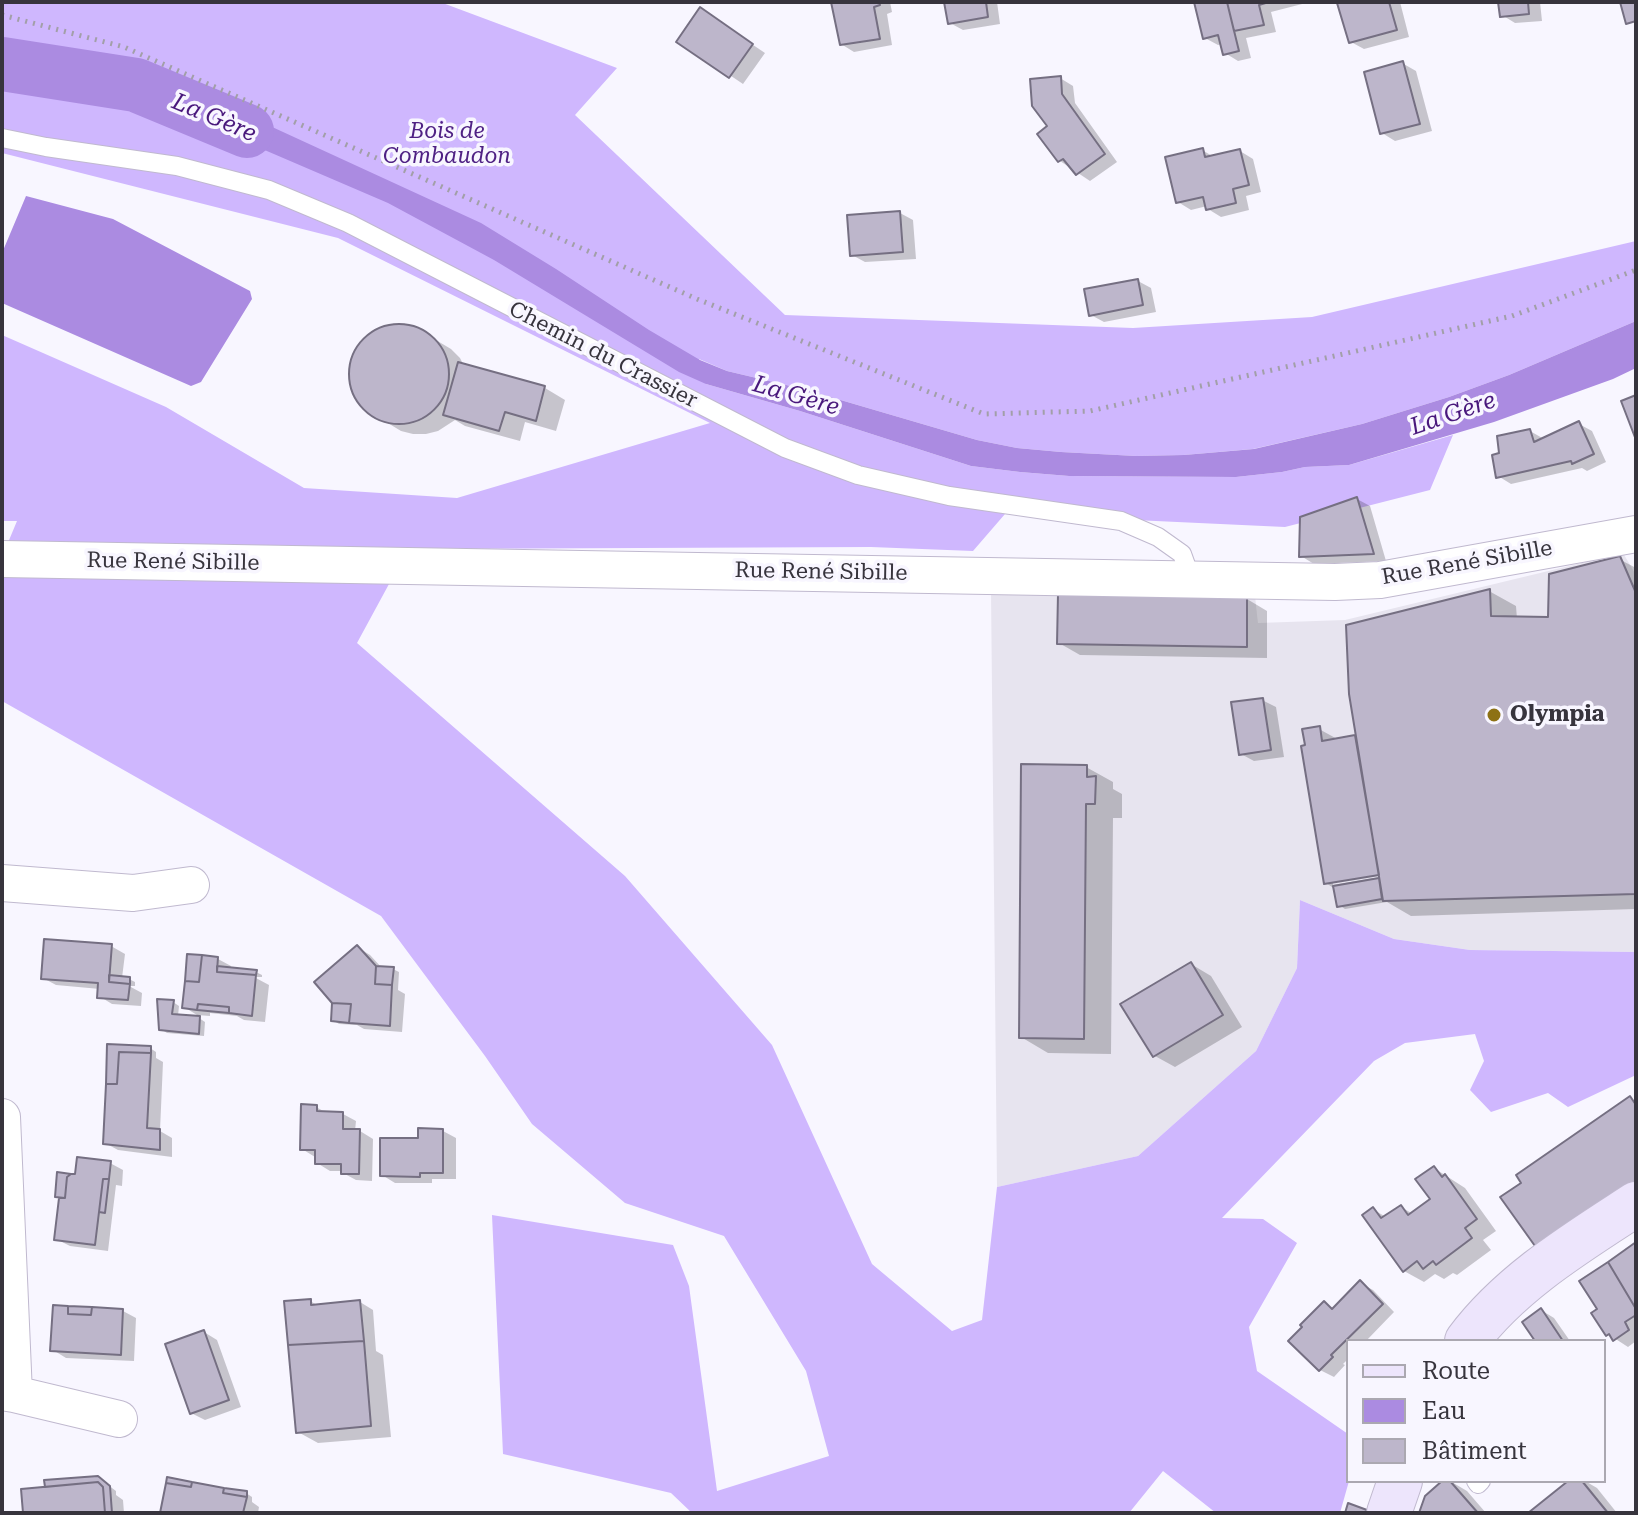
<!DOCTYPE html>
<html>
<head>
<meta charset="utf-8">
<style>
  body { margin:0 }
  #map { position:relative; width:1638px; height:1515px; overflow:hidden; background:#f8f6ff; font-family:"Roboto Serif",serif }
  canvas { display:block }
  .frame { position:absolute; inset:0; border:4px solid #37343d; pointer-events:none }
  .legend { position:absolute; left:1346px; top:1339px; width:260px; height:144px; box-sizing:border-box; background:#f8f6ff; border:2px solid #aba8b1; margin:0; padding:10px 14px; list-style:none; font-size:24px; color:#37343d }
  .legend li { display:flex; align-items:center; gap:16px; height:40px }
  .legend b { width:40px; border:2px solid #aba8b1 }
</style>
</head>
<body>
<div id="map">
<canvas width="1638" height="1515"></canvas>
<div class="frame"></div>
<ul class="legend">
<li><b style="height:10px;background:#ede5fc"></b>Route</li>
<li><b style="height:22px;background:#ab8be1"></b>Eau</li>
<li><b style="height:22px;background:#bdb6cb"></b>Bâtiment</li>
</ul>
</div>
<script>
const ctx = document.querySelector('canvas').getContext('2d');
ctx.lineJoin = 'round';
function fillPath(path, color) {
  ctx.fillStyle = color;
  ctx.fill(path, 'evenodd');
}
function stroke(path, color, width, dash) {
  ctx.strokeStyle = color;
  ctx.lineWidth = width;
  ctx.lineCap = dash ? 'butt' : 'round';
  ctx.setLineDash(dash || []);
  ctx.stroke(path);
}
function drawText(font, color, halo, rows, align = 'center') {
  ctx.font = font + ' "Roboto Serif",serif';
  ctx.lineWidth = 7;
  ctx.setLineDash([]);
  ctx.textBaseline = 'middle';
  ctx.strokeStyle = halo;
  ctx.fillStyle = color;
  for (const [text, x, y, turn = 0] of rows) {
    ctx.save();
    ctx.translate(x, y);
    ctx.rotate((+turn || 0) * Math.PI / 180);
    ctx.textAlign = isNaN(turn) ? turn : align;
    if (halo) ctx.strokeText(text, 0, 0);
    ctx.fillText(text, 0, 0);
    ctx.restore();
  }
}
fillPath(new Path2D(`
  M1623,553l13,22v377l-166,-2 -76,-11 -94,-39 -3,68 -41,83 -118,105 -141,31 -6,-596 264,5 3,27 87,-3z`), '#e7e4ef');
fillPath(new Path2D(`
  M2,2h438l177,66 -42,47 210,200 348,13 179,-11 324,-76v80l-127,54 -60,22 -87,27 -109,25 -69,6 -48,1 -75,-4 -44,-4 -40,-8 -174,-51 -76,-18 -28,-12 7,25 94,27 171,55 49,6 49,4 167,1 46,-5 23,-5 44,-2 104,-30 -23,55 -145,37 -280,-13 -32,37 -102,-4 -463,2 -51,94 268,233 147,169 100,219 80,67 30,-11 15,-133 141,-31 118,-105 41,-83 3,-68 94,39 76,11 166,2v123l-68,32 -20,-14 -57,19 -21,-22 14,-29 -9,-27 -70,9 -31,18 -152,157 41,1 34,24 -48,84 8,44 91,63v47h1l-9,32h-124l-53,-42 -34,42h-437l-21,-20 -168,-39 -11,-239 181,30 16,41 28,205 112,-35 -23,-85 -82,-135 -99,-33 -93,-79 -47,-68 -104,-140 -379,-215v-144l15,-36h-15v-186l164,72 138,81 153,10 253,-75 -372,-185 -336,-85z`), '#cfb7fe');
fillPath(new Path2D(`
  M187,91l46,18 248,114 75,46 93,61 51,30 27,11 76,18 174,51 40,8 44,4 75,4 48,-1 70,-6 108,-25 87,-27 60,-22 127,-54v47l-23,11 -119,43 -145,43 -44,2 -23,5 -46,5 -167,-1 -49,-4 -49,-6 -171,-55 -94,-27 -27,-12 -185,-112 -106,-57 -184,-79 -34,-12z
  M26,196l87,23 137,72 2,8 -51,83 -10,4 -189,-83v-50z`), '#ab8be1');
fillPath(new Path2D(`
  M833,2h57l2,10 -5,2 5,31 -38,7 -13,-8z
  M946,2h51l3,22 -37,6 -13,-7z
  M1196,2h114l-39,10 5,20 -30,6 5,20 -13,3 -13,-8 -3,-9 -4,1 -13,-7z
  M1348,2h52l9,35 -45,12 -13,-7z
  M1500,2h40l2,19 -27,2 -13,-8z
  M713,18l52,35 -22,31 -64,-43z
  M1402,63l14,8 16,60 -37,10 -13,-8z
  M1060,78l13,8 2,17 42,59 -27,19 -30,-20 -10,-35z
  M1202,150l12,7 26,-6 13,8 8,33 -15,4 3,14 -28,7 -13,-8 -1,-3 -16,4 -13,-8z
  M900,213l13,7 3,39 -51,3 -13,-7z
  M1138,281l13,7 5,24 -52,10 -13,-7z
  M407,326l12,4 32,19 9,9 4,8 81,22 20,12 -9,31 -31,-9 -5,19 -55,-15 -10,-6 -17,11 -12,3h-13l-12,-3 -33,-20 -14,-20 -3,-12v-12l4,-13 7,-10 9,-9 11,-6z
  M1579,424l13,7 14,31 -19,9 -5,-3 -71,16 -13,-8 32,-45 14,8z
  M1357,499l13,7 16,55 -72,3 -13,-8z
  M1619,559l17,9v341l-225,7 -24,-14 -42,7 -6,-4 -4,-16 -9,-6 -19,-137 12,-17 20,11 16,-3 3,2 131,-148 27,15 1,13h33zM1380,873v4l-47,8v-4z
  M1247,599l20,12v47l-187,-3 -21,-12z
  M1262,700l14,7 8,50 -30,4 -13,-7z
  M1086,767l27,15v7l9,5v24h-9l-2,236 -63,-1 -27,-16z
  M111,946l14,8 -3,24 7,1 6,3v4h-6l13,7 -1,13 -29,-2 -13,-8 1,-7 -44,-4 -13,-7z
  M357,947l13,8 12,13 11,1 6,3 -1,18 7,4 -3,38 -38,-3 -7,-4 -18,-1 -6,-4z
  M218,959l13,7 -1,3 26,3 6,3v2h-8l15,8 -4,37 -21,-2 -7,-4 -27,-3v3l-13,-1 -13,-8z
  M1191,964l20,12 31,51 -67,40 -20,-11z
  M173,1002l6,4 -1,10 21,2 6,4 -1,14 -37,-3 -6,-4z
  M150,1048l6,4v6l7,4 -3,69 12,7v19l-54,-7 -13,-7z
  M316,1107l11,6 16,1 13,7 -1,10h5l13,8 -1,42 -16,-1 -13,-7v-2h-13l-13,-8 -2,-6 -13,-8z
  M443,1131l13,7v41h-24v4h-37l-13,-8 38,-35z
  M110,1163l13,7 -1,16 -6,-1 -8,66 -38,-5 -14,-7 5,-40 -4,-3 20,-19z
  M1434,1168l31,20 31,43 -13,9 8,10 -34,25 -4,-2 -9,6 -9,-5 -11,8 -20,-11 -30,-61 12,7 15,-10 12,7 20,-14z
  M1636,1244v97l-8,6 -20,-13 -9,-24z
  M1360,1283l13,7 21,22 -28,29h-18v18l-5,5 2,1 -11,12 -14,-7 -29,-29 33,-38 10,6z
  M310,1301l9,5 41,-4 13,8 3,41 7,4 8,82 -73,6 -20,-11z
  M1541,1310l13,8 16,23h-33z
  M123,1311l13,7 -2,43 -68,-3 -13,-8z
  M204,1332l13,8 24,67 -36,13 -14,-7z
  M1445,1481h5l17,10 19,22h-65z
  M1571,1481h14l12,7 20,25h-86z
  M104,1482l12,9v4l7,5 1,13h-99l22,-24z
  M246,1493l6,4v5l7,5 -1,6h-96z`), '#0003');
stroke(new Path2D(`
  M2,64l134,21 111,46`), '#ab8be1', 54);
const building = new Path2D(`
  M831,2h48l1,3 -6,2 6,32 -40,6z
  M944,2h42l2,15 -40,7z
  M1194,2h33l12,49 -16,4 -5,-20 -15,4z
  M1227,2h42l-10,3 5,20 -30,6z
  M1341,2h48l8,28 -48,13 -12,-40z
  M1498,2h30l1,12 -29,3z
  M1620,2h16v19l-10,3z
  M700,7l53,37 -24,34 -53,-36z
  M1403,61l17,63 -40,10 -16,-62z
  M1061,76l1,18 43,60 -29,21 -13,-16 -5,3 -21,-28 10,-8 -15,-20 -2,-27z
  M1203,148l2,9 35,-8 9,36 -16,4 3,14 -30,7 -3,-13 -27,6 -11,-46z
  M900,211l3,41 -53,4 -3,-41z
  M1138,279l5,26 -54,11 -5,-27z
  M349 374a50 50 0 1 1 100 0a50 50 0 1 1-100 0Z
  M458,362l87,24 -9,35 -31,-9 -6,19 -56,-16z
  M1636,395v45l-15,-39z
  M1579,421l15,33 -22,10 -1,-3 -75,17 -4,-23 7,-2 -2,-17 33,-7 4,13z
  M1357,497l17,57 -75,3 1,-40z
  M1620,556l16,37v301l-253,7 -34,-207 -3,-69 144,-36 1,27 57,1 1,-43z
  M1058,594l189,3v50l-190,-3z
  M1263,698l8,52 -32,5 -8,-53z
  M1320,726l2,15 33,-6 24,140 -55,9 -23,-138 4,-1 -3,-16z
  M1021,764l66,1v12l9,-1 -1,28h-9l-2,235 -65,-1z
  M1379,878l3,21 -45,8 -4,-21z
  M44,939l68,5 -3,38 21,2 -2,16 -31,-2 1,-15 -57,-4z
  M357,945l19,21 -1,18 17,1 -2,41 -41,-3 2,-19 -19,-1 -18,-21z
  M187,954l15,1 -3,27 -14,-1z
  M202,955l16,2 -1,15 39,3 -4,41 -23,-3v-6l-31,-3 -1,6 -15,-2 3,-27 14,1z
  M1191,962l32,53 -70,42 -33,-53z
  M217,966l40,4 -1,5 -39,-3z
  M376,966l18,1 -2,18 -17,-1z
  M109,975l21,2v7l-21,-2z
  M157,999l17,1 -2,14 28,2 -1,18 -40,-4z
  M332,1003l19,1 -2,19 -18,-2z
  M198,1004l31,3v6l-32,-3z
  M107,1044l44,2v7l-32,-1 -2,32h-11z
  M119,1052l32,1 -4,75 13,1v21l-57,-6 3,-60h11z
  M1630,1096l6,9v82l-96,66 -40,-56 21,-14 -5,-8z
  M301,1104l16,1v6l26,1v17h17l-1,45h-18v-10h-26v-14h-15z
  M418,1128l25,1v44h-23v4l-40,-1v-38h38z
  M77,1157l34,4 -2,18h-6l-8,66 -41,-5 5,-42h6l2,-21 4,-3h4z
  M1434,1166l8,11 3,-3 32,45 -12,9 7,10 -36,27 -3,-4 -10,8 -6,-8 -14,11 -41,-57 11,-8 8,11 20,-13 7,10 22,-16 -15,-20z
  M57,1172l14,2 -4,3 -2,21 -10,-1z
  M103,1179h6l-4,34 -6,-1z
  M1636,1242v67l-28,-47z
  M1608,1262l28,47v6l-11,7 4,8 -16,11 -4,-7 -3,2 -15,-23 6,-4 -18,-28z
  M1360,1280l23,24 -52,51 2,2 -14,14 -31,-30 14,-14 -2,-2 24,-24 8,8z
  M311,1299v6l49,-5 4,41 -76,4 -4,-44z
  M53,1305l15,1v8l23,1 1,-8 31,2 -2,46 -71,-4z
  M68,1306l24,1 -1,8 -23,-1z
  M1541,1308l22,33h-28l-13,-19z
  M204,1330l25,70 -39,14 -25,-70z
  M364,1341l7,85 -75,7 -8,-88z
  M98,1476l12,10 2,27h-7l-2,-26 -5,-5 -53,5 -1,-7z
  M167,1477l25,5 -1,5 -25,-4z
  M1442,1481h8l28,32h-59l6,-17z
  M1568,1481h14l26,32h-80z
  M98,1482l5,5 2,26h-82l-2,-24z
  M192,1482l32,6 -1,5 24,4 -4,16h-83l6,-30 25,4z
  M224,1488l23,3v6l-24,-4z
  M1348,1503l19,7 -1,3h-21z`);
fillPath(building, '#bdb6cb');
stroke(building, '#756f82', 2);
const lane = new Path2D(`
  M2,138l44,9 131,19 92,24 79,33 437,225 73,27 91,21 172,25 37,16 24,17 9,25
  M1476,1481l2,3 3,-3`);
const street = new Path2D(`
  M2,559l1333,23 45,-2 256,-46
  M2,883l131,10 58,-8
  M2,1117l12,277 -12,-2
  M14,1394l105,25`);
const secondary = new Path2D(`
  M1467,1341c43,-58 109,-98 169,-137
  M1389,1513l11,-32`);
stroke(lane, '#c0b9cf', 20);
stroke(street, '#c0b9cf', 38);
stroke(secondary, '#c0b9cf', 46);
stroke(new Path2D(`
  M2,15l122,32 573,252 287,115 106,-3 422,-95 124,-46`), '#a29fa8', 5, [2, 6]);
stroke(lane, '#fff', 18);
stroke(street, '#fff', 36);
stroke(secondary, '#ede5fc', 44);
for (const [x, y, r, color] of [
  [1494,715,8,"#8d7114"]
]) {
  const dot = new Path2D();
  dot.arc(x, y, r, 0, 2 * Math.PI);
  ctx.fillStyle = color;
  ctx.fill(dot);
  stroke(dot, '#f8f6ff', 3);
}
drawText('italic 22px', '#4f2184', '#f8f6ff', [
  ["Bois de",447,132],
  ["Combaudon",447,157]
]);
drawText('22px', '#37343d', '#f8f6ff', [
  ["Chemin du Crassier",603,355,27],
  ["Rue René Sibille",173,562,1],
  ["Rue René Sibille",1467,563,-10],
  ["Rue René Sibille",821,572,1]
]);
drawText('bold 22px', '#37343d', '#f8f6ff', [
  ["Olympia",1510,715]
], 'left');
drawText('italic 24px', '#49187c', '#f8f6ff', [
  ["La Gère",214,118,23],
  ["La Gère",796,396,16],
  ["La Gère",1453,414,-19]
]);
</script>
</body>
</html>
